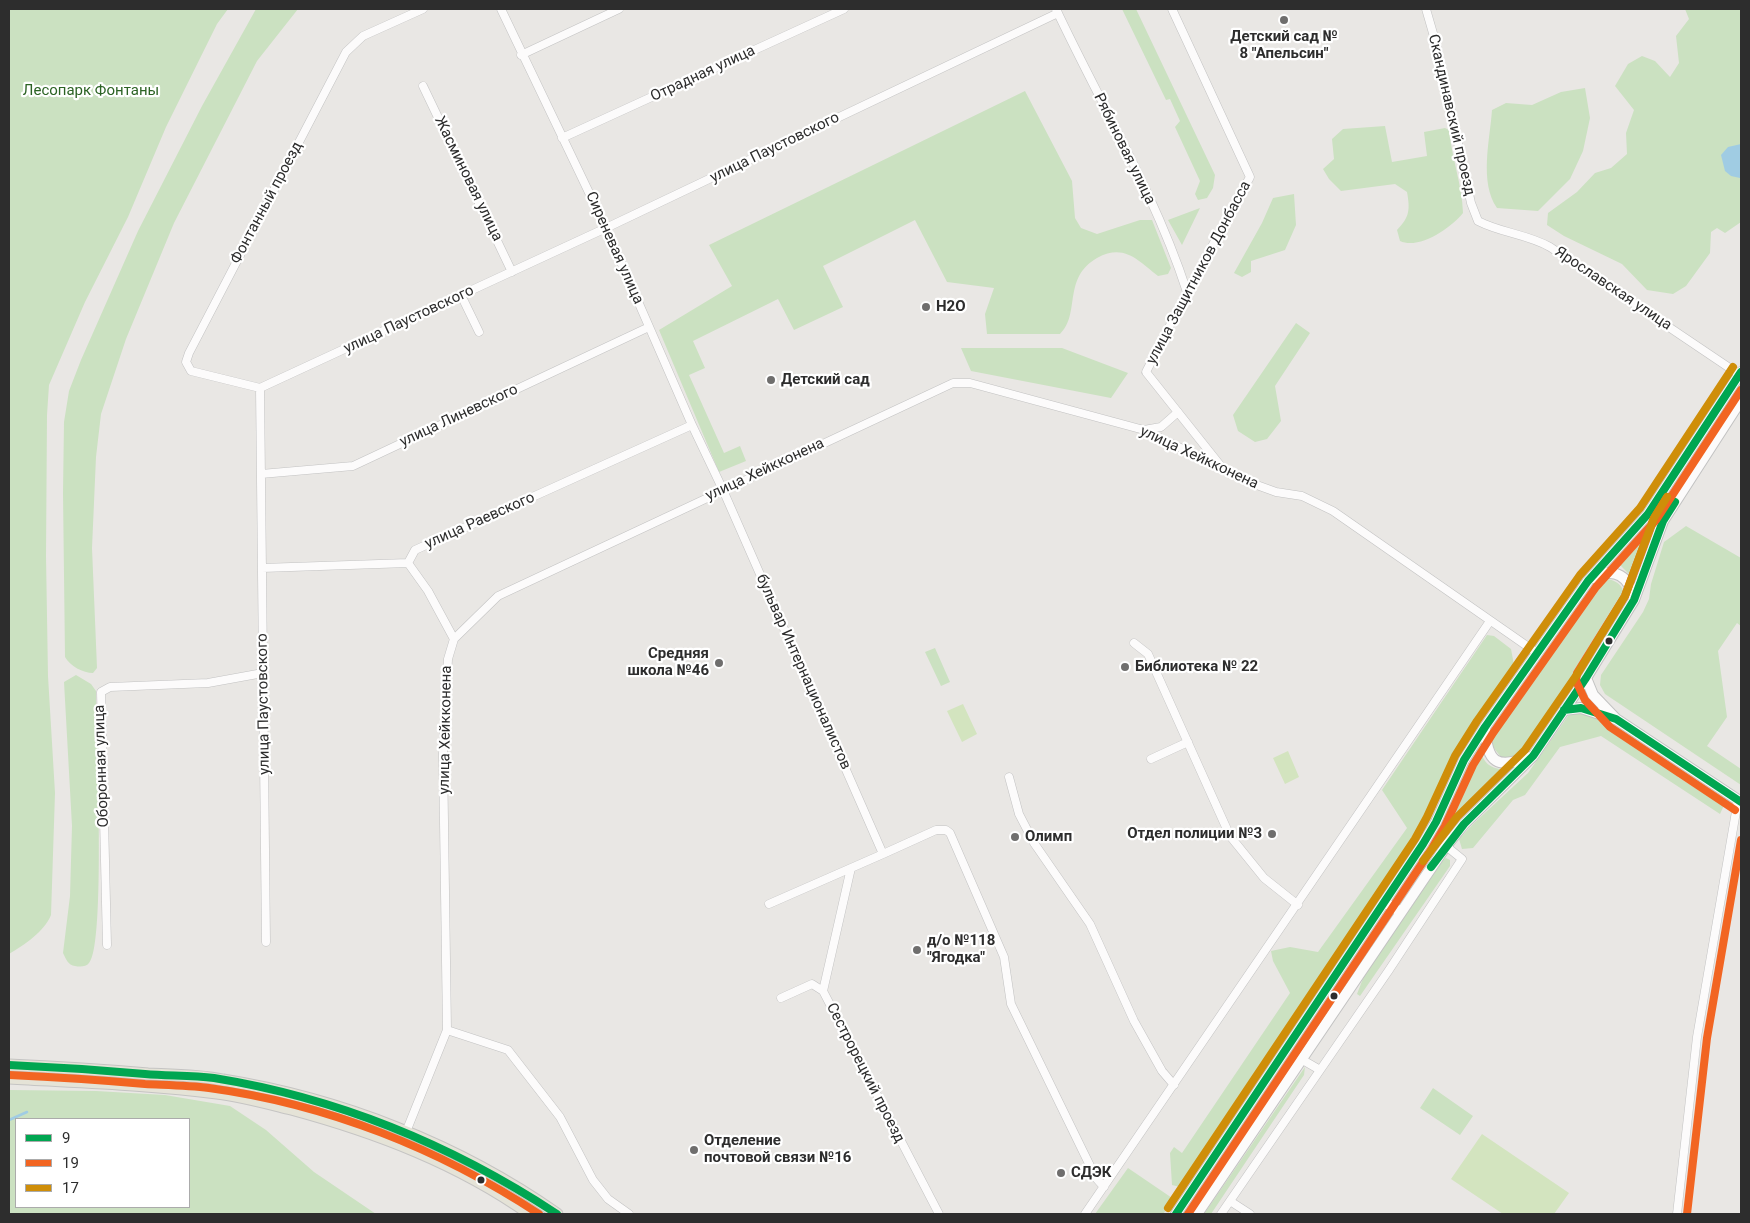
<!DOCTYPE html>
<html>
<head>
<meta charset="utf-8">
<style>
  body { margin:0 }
  #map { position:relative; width:1750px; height:1223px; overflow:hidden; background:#e9e7e4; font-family:Roboto,sans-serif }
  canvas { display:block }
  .frame { position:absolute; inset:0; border:10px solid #2d2d2d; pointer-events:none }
  .legend { position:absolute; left:15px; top:1118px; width:175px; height:90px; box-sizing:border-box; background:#fff; border:1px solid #ababab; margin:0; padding:6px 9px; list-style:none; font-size:15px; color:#2d2d2d }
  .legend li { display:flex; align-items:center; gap:10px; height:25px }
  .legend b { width:25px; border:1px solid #ababab }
</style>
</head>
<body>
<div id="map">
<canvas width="1750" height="1223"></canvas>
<div class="frame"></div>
<ul class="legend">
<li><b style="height:6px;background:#00a651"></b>9</li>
<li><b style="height:6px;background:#f26522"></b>19</li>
<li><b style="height:6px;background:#cf8e09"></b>17</li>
</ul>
</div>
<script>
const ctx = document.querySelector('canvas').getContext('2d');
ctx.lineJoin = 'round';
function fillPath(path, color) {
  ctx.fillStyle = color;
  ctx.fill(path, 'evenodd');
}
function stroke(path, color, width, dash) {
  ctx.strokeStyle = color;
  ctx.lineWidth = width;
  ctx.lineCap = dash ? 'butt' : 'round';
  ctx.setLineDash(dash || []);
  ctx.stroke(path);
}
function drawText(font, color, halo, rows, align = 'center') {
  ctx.font = font + ' Roboto,sans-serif';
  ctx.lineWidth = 4.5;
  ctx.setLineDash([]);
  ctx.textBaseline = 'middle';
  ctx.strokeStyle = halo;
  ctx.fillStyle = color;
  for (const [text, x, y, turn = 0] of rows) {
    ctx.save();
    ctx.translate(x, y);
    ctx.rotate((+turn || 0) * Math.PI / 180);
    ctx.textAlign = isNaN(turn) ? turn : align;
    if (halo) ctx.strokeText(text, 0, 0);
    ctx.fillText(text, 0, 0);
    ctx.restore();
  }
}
fillPath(new Path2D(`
  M9,9h219l-11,15 -51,103 -38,90 -43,85 -36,83 -2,30 -1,141 2,120 7,117 -4,122c-7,17 -27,30 -42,39z
  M256,9h42l-41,52 -83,162 -48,116 -25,75 -5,43 -4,91 5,120 -4,5c-10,0 -23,-7 -28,-16l-2,-164 1,-71 5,-31 12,-31 57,-129 64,-125z
  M1122,9h14l79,166 -2,13 -6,10 -9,2 -3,-6 5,-13 -25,-54 5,-6 -10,-22 -4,1z
  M1685,9h56v213l-16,11 -8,-5 -6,4 -1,21 -24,33 -13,8 -26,-4 -25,-26 -58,-28 -17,-11 1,-12 29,-21 18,-19 16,-5 16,-14 -1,-21 8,-23 -19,-24 13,-22 14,-8 13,5 15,16 9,-14 -3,-27 13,-17z
  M1585,88l5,30 -7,33 -13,28 -32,32 -41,-3c-18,-26 -7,-68 -5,-98l14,-7 26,2 29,-13z
  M1025,91l47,90 3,37 6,10 16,6 43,-14h12l19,48 -3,6 -10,2c-20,-15 -33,-33 -61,-18 -35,20 -16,56 -37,76h-73l-2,-20 9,-26 -47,-6 -32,-62 -92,46 20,41 -49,23 -16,-31 -85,42 12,27 -16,7 35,78 16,-7 6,15 -27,11 -60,-142 73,-44 -23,-41z
  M1385,126l7,36 35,-6 -3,-24 21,-4 4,2c3,29 13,55 14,83 -12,15 -44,37 -63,28l-3,-11c13,-13 13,-21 10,-38l-12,-8 -54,7 -12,-12 -6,-10 11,-10 -2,-20 11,-10z
  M1294,194l2,31 -11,25 -34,11v11l-9,5 -8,-4 28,-50 11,-25z
  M1200,208l-18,37 -14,-25z
  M1296,323l14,10 -35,53 6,35 -14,18 -12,3 -17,-11 -5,-16z
  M961,348h101l66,25 -17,25 -140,-27z
  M1741,382v9l-83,128 -24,60 -13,-13 -10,-1 43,-48z
  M1686,526l55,32v68l-4,-3 -19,28 9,66 -20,29 34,23v16l-136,-91 -5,-9 1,-10 42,-63 6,-13 2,-15 13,-42z
  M1603,579c13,-1 25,9 20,23l-97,146 -12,9h-13l-8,-10 -1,-13 102,-149z
  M1487,635l7,1 17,13 3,16 -45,64 -45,105 -240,354 -12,-3 -2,-32 4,-6 8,6 108,-160 -17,-32 -2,-10 19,-4 28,5 89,-124 -25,-38z
  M935,648l15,34 -9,4 -16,-34z
  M76,675l15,9 5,7c0,38 10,255 -7,272 -3,4 -9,4 -14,3 -7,-1 -9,-7 -12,-13l7,-57 2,-70 -8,-144z
  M1581,712l17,7 78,50 2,8 25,16 6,-2 17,10 -6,13 -119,-78 -41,11 -35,48 -12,5 -40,48 -11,1 -3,-10 15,-16 54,-50 40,-57z
  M1479,747c5,17 10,21 27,23l-60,64 -45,64 -4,-2 36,-55 29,-65z
  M1446,858l4,2v6l-90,130 -3,-2 7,-18 78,-115z
  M1390,913l-201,301h-6l118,-179 82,-117z
  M1305,1067l-1,8 -93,139h-7z
  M1433,1088l40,28 -13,19 -40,-27z
  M9,1090l87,1 69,4 65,11 36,24 48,42 62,42h-367zM16,1119h173v88h-173z
  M255,1095c51,12 102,23 150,43 49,20 93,48 137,76h-6l-40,-26 -167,-73z
  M1128,1168l47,32 -12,14h-68z`), '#cbe1c1');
fillPath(new Path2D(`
  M963,704l14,30 -15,8 -15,-31z
  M1288,751l11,26 -14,7 -12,-26z
  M1482,1134l87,59 -15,21h-51l-52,-35z`), '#d3e4bf');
fillPath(new Path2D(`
  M1741,144v33l-1,1 -9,-2 -6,-5 -4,-16 7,-8z`), '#a0cce3');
stroke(new Path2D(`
  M9,1120l18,-8`), '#a0cce3', 2.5);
const street = new Path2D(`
  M501,9l105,219 86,197 31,65 160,364 -114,50
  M1056,9c44,94 99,184 131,283
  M1172,9l78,168 -63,115 -41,80 74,93
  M1426,9l11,38 34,156 7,18c23,12 49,13 72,26l190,128
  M521,55l98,-46
  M423,86l89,186
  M562,138l282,-129
  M461,295l18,37
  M260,388l346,-160 452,-215
  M260,388l6,554
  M260,388l-69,-17 -5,-9 3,-9 157,-301 17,-16 60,-27
  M1144,430l17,-3 17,-15
  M261,474l92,-8 296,-139
  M408,563l20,28 26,48
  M262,568l146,-5 7,-13 277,-125
  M1134,643l14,11 82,182 34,42 34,27
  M1151,759l37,-17
  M1009,777l10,37 15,29 56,81 44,97 28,50 12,14
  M883,854l53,-24h10l4,3 54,124 7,47 85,174 8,9
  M851,868l-28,123 116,223
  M107,945l-6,-253 9,-5 98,-4 55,-10
  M781,998l31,-14 11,7
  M447,1030l61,20 52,67 33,63 15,19 21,15
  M1301,1059l19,11
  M406,1132l41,-102 -4,-277 5,-94 6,-20 44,-43 455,-213h17l174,47 110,54 22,8 26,4 31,15 204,142
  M1230,1201l20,13
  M1085,1214l405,-593
  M1221,1214l168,-244 73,-111 -16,-13
  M1677,1214l20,-177 41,-237`);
const secondary = new Path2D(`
  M1593,578c22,-12 37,-1 41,21
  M1586,678l7,17 23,24 125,83
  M1564,710l17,-2 34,11
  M1485,727c2,37 12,42 45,30
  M1384,902l17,10
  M1176,1214l247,-370 13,-22 28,-62 21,-33 103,-146 60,-67 93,-142
  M1197,1214l249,-368 18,-22 69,-68 53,-78 48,-78 29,-79 78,-121`);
const primary = new Path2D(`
  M9,1065c46,2 93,5 139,9 25,1 51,1 75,6 118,19 236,65 334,134
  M9,1078c69,4 139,6 208,15 25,3 50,10 74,16 85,23 167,54 239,105`);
stroke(street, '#c2c2c2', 9);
stroke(secondary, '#c2c2c2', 12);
stroke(primary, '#c5c4c3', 13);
stroke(street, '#fcfbfb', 8);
stroke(secondary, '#fcfbfb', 10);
stroke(primary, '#e5e3d7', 11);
stroke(new Path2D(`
  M1564,710l17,-2 35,11 125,83
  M1431,867l33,-43 69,-68 53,-78 48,-78 29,-79 12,-19
  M9,1065c46,2 91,5 136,9 23,2 46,1 69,4 124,20 238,67 343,136
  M1176,1214l247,-370 13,-22 28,-62 21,-33 103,-146 60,-67 93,-142`), '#00a651', 8);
stroke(new Path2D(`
  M1667,497l-13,21 -29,78 -48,77 -1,8 9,19 25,27 125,83
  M9,1075c45,2 91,5 136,9 21,1 43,1 64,4 118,16 231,61 330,126
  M1188,1214l243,-364 14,-24 28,-61 20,-32 103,-146 60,-67 85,-130
  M1687,1214l20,-176 34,-198`), '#f26522', 8);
stroke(new Path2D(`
  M1423,861l34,-44 68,-67 53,-77 47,-77 29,-78 13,-21
  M1168,1208l247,-369 12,-22 28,-61 22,-35 103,-146 60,-67 93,-141`), '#cf8e09', 8);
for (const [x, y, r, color] of [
  [1284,20,5,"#6f6e6d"],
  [926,307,5,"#6f6e6d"],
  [771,380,5,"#6f6e6d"],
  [1609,641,4.5,"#2d2d2d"],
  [719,663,5,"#6f6e6d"],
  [1125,667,5,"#6f6e6d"],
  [1272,834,5,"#6f6e6d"],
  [1015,837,5,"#6f6e6d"],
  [917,950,5,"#6f6e6d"],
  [1334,996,4.5,"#2d2d2d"],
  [694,1150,5,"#6f6e6d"],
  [1061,1173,5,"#6f6e6d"],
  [481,1180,4.5,"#2d2d2d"]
]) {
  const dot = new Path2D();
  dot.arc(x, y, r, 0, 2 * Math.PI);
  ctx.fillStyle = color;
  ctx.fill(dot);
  stroke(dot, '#fff', 2);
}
drawText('bold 15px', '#2d2d2d', '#fff', [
  ["Детский сад №",1284,37,"center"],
  ["8 \"Апельсин\"",1284,54,"center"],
  ["H2O",936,307],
  ["Детский сад",781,380],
  ["Средняя",709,654,"right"],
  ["школа №46",709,671,"right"],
  ["Библиотека № 22",1135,667],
  ["Отдел полиции №3",1262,834,"right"],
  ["Олимп",1025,837],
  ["д/о №118",927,941],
  ["\"Ягодка\"",927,958],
  ["Отделение",704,1141],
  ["почтовой связи №16",704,1158],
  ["СДЭК",1071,1173]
], 'left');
drawText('15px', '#2d2d2d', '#fff', [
  ["Отрадная улица",703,74,-25],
  ["Скандинавский проезд",1451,115,77],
  ["улица Паустовского",775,148,-26],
  ["Рябиновая улица",1124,149,64],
  ["Жасминовая улица",468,179,64],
  ["Фонтанный проезд",267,203,-62],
  ["Сиреневая улица",614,248,66],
  ["улица Защитников Донбасса",1199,273,-62],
  ["Ярославская улица",1613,289,34],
  ["улица Паустовского",409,320,-25],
  ["улица Линевского",459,416,-25],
  ["улица Хейкконена",1199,458,25],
  ["улица Хейкконена",765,470,-25],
  ["улица Раевского",480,521,-24],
  ["бульвар Интернационалистов",803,672,66],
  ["улица Паустовского",264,704,-91],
  ["улица Хейкконена",446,730,-89],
  ["Оборонная улица",102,766,-92],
  ["Сестрорецкий проезд",865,1073,63]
]);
drawText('15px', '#2c6324', '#fff', [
  ["Лесопарк Фонтаны",91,91]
]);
</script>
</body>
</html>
